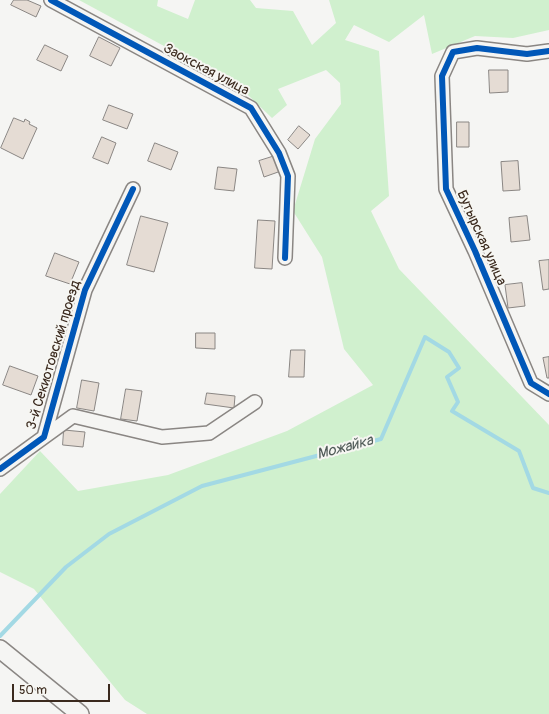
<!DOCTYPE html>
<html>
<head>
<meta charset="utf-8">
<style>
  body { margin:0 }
  #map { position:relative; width:549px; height:714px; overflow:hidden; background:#f5f5f3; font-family:Pangolin,sans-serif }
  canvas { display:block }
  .scale { position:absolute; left:12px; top:684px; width:98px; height:18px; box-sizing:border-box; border:2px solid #3b2a1e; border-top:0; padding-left:5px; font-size:12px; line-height:14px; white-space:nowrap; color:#3b2a1e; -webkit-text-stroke:3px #f6f6f2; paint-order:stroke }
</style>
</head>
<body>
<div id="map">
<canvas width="549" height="714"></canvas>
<div class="scale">50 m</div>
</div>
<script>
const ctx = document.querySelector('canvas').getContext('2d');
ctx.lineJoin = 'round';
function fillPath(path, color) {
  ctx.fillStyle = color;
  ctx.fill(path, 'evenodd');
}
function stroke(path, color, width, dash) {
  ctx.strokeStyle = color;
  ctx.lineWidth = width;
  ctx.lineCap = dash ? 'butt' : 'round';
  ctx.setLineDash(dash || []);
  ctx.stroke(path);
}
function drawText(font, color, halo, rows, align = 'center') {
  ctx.font = font + ' Pangolin,sans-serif';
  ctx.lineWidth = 4;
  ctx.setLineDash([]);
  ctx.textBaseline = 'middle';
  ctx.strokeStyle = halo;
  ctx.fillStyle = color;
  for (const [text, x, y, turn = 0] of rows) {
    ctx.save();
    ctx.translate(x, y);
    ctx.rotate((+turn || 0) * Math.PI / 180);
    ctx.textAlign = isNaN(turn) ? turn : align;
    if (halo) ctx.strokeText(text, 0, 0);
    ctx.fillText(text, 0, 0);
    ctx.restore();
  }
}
fillPath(new Path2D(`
  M79,0h79l-1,6 31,13 7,-19h55l6,8 37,3 19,34 24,-22 -7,-23h220v30l-36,8 -38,-2 -43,18 -8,-39 -35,27 -35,-17 -9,15 34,11 10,145 -18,15 28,58 150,156v289h-402l-22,-14 -91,-111 -34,-17v-78l40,-43 38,40 90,-16 119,-44 86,-46 -29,-36 -22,-92 -29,-46 22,-72 26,-35 -1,-21 -14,-13 -48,19 9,16 -15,13 -45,-43 -39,-16z`), '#d0f0ce');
stroke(new Path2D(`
  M0,636l66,-69 43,-33 93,-48 179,-47 44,-102 24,15 10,16 -12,9 11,25 -6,9 67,40 14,37 16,5`), '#a3d9e4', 4);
const building = new Path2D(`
  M14,0h13l14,6 -5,11 -25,-12z
  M99,37l21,11 -9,18 -21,-10z
  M45,45l23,11 -7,15 -24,-11z
  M489,70h19v22l-18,1z
  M109,105l24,9 -6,15 -24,-9z
  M14,118l10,4 1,-3 5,3 -1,2 8,4 -14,31 -22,-11z
  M457,122h12v25h-12z
  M299,126l11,9 -12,14 -10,-9z
  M102,137l14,6 -8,21 -15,-6z
  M155,143l23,9 -7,18 -23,-9z
  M275,156l6,15 -17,6 -5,-16z
  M518,161l2,29 -17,1 -2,-29z
  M218,167l19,2 -3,22 -19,-2z
  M141,216l27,7 -14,49 -27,-7z
  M527,216l3,24 -19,2 -2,-24z
  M258,220l17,1 -3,48 -17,-1z
  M55,253l24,9 -9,22 -24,-8z
  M549,260v29l-6,1 -4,-29z
  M522,283l3,23 -17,2 -3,-23z
  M196,333h19v16l-19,-1z
  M291,350h14l-1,27h-15z
  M549,357v21h-2l-4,-20z
  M10,366l28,10 -7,19 -28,-10z
  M82,380l17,3 -5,28 -17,-3z
  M126,389l16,2 -5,30 -16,-2z
  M207,393l28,3 -1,12 -29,-4z
  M64,430l21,2 -2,15 -20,-2z`);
fillPath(building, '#e5dcd4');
stroke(building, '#8a8683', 1);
const minor = new Path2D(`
  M51,0l200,108 28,45 9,23 -3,82
  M549,51l-22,3 -50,-6 -24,4 -11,24 4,113 29,62 56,132 18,11
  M44,437l29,-21 89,21 47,-4 46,-31
  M0,469l44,-32 41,-147 48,-101`);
const major = new Path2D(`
  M0,649l80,65`);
stroke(minor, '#8a8683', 16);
stroke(major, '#8a8683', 20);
stroke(minor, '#f5f5f3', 13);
stroke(major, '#f5f5f3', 17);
stroke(new Path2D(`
  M51,0l200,108 28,45 9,23 -3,82
  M549,51l-22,3 -50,-6 -24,4 -11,24 4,113 29,62 56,132 18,11
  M0,469l44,-32 41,-147 48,-101`), '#0057b8', 6);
drawText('14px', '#3b2a1e', '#f6f6f2', [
  ["Заокская улица",206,70,28],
  ["Бутырская улица",481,238,66],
  ["3-й Секиотовский проезд",54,355,-73]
]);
drawText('italic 15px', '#505b58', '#f6f6f2', [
  ["Можайка",345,448,-15]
]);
</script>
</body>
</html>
